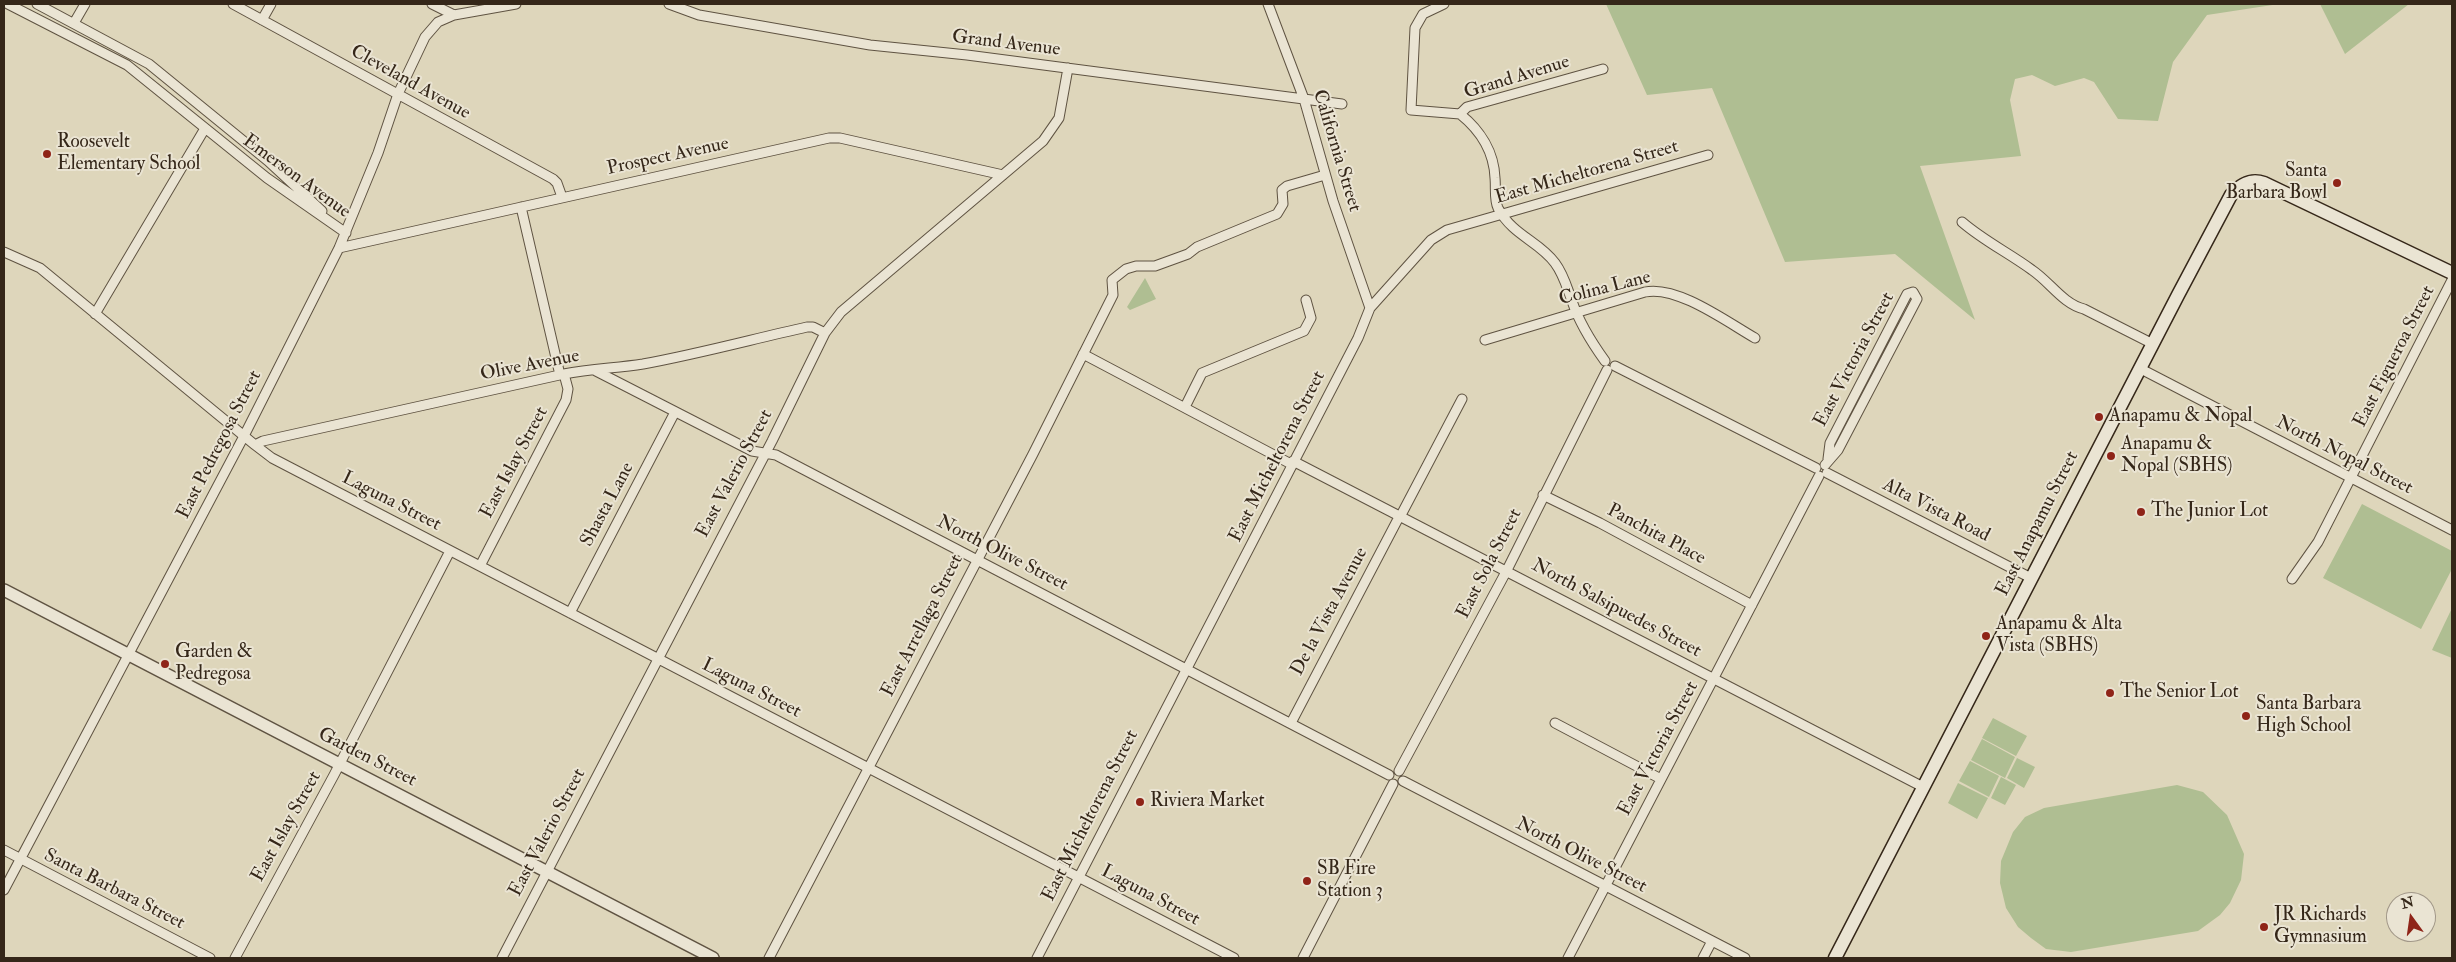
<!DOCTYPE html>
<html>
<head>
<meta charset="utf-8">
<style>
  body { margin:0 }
  #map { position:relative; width:2456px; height:962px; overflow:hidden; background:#ded6bb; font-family:"IM FELL Double Pica",serif }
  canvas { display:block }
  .frame { position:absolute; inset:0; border:5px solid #352719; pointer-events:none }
  .north { position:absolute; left:2386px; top:892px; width:50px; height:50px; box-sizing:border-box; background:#eae4d3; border:1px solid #a29889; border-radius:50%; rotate:346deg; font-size:14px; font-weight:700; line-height:20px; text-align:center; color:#352719 }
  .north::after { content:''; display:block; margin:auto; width:18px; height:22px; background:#8f2418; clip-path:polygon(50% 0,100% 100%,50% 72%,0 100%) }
</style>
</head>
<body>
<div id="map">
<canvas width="2456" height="962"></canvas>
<div class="frame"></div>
<div class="north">N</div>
</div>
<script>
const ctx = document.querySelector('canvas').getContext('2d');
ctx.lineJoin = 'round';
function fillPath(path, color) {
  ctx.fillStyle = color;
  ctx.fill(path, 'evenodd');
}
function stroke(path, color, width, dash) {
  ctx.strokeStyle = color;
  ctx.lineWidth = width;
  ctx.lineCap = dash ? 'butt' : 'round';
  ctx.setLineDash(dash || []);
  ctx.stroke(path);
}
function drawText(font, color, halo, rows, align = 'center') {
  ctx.font = font + ' "IM FELL Double Pica",serif';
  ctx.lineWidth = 4;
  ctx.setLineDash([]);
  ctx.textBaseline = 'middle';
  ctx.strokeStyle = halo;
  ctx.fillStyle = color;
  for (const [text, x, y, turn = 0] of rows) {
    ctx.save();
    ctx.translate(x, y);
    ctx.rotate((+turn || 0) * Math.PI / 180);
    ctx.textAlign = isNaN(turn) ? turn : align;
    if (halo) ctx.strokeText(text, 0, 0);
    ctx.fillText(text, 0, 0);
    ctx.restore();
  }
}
fillPath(new Path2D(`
  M1606,4h673l-72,11 -34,47 -15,59 -40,-2 -24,-37 -10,-4 -29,8 -23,-11 -17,4 -5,21 11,56 -101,10 55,154 -80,-66 -110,8 -73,-174 -65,7z
  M2320,4h89l-64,50z
  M1145,278l11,21 -26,11 -3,-3z
  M2362,504l90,47v18l-31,60 -98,-51z
  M2452,608v50l-20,-8z
  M1993,718l34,18 -11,20 -34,-18z
  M1982,739l33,18 -10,21 -34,-18z
  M2017,758l18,9 -11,21 -17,-10z
  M1970,761l29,15 -10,21 -30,-16z
  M2001,777l15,8 -11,20 -14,-7z
  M1958,783l30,15 -11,21 -29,-16z
  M2177,785l26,7 24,23 17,39 -3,26 -11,23 -10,12 -22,16 -127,21 -25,-3 -15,-11 -13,-11 -12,-19 -6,-25 1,-22 12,-29 12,-15 19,-9z`), '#afbe92');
const minor = new Path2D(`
  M8,4l119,61 140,113 79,55
  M37,4l112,60 119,97 54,50
  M233,4l320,175 4,4 5,14
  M432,4l22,11 62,-11
  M669,4l30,11 171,30 97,10 375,49
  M1268,4l36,95 29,102 37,107
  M1444,4l-21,10 -8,14 -4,82 49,4 7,-7 136,-38
  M262,20l9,-16
  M74,23l11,-19
  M1460,114c20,16 34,38 35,64 1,10 -1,22 3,30 15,28 41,33 57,55 9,12 12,25 17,38 7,21 20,42 33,60
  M521,207l39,168
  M1962,222c22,19 47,31 70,48 18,12 31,34 52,39l69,35
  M339,248l490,-110h11l163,37
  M4,252l36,16 215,177 8,-4 301,-67c27,-5 53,-6 79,-10 55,-10 110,-25 164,-37h6l12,6
  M95,314l109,-184
  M1485,340l160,-48c32,-7 82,30 110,46
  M1083,354l208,110
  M1615,366l201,102
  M2141,369l311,161
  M596,371l156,80 24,4 613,320
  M1185,407l17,-34 102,-42 7,-13 -5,-18
  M255,445l17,13 962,500
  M1293,461l630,326
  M1825,465l13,-15 79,-151 -4,-7 -6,2 -77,149 -2,16
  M1827,473l204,105
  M1543,495l57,28 152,82
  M1400,517l62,-118
  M480,566l86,-166 2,-11 -4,-15
  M2292,579l26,-37 134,-262
  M570,613l105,-201
  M1291,723l108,-206
  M1555,723l106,56
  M1399,771l108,-201 100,-200
  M1403,781l342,177
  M4,850l206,108
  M4,890l240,-454 95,-188 39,-95 20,-59 27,-57 13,-15 16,-7
  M235,958l99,-183 116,-224
  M502,958l270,-517 53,-108 16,-21 202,-171 16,-23 9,-50
  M769,958l264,-504 80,-159 -1,-15 14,-11 10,-3h19l33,-12 9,-7 80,-33 6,-10 -1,-14 5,-4 38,-11
  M1037,958l321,-620 12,-30 61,-68 16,-10 261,-75
  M1303,958l90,-174
  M1568,958l251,-482
  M1703,958l9,-17`);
const tertiary = new Path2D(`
  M4,590l709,368`);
const secondary = new Path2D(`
  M1835,958l343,-663 53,-100c9,-10 19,-17 33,-12l188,90`);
stroke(minor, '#5f5342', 11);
stroke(tertiary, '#5f5342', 14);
stroke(secondary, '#352719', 15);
stroke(minor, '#eae4d3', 9);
stroke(tertiary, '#eae4d3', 11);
stroke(secondary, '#eae4d3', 12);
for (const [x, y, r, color] of [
  [47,154,5,"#8f2418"],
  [2337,183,5,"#8f2418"],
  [2099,417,5,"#8f2418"],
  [2111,456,5,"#8f2418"],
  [2141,512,5,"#8f2418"],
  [1986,636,5,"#8f2418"],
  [165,664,5,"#8f2418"],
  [2110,693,5,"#8f2418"],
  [2246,716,5,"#8f2418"],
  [1140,802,5,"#8f2418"],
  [1307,881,5,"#8f2418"],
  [2264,927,5,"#8f2418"]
]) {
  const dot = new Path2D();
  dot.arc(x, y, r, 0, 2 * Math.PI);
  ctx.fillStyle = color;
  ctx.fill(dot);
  stroke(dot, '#eae4d3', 2);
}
drawText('19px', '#352719', '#eae4d3', [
  ["Grand Avenue",1006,44,7],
  ["Grand Avenue",1517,78,-17],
  ["Cleveland Avenue",410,83,29],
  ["California Street",1336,151,73],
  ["Prospect Avenue",668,157,-12],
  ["East Micheltorena Street",1587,173,-16],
  ["Emerson Avenue",296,177,36],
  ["Colina Lane",1605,289,-14],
  ["East Figueroa Street",2395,357,-63],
  ["East Victoria Street",1855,360,-62],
  ["Olive Avenue",530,366,-11],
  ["East Pedregosa Street",220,445,-63],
  ["North Nopal Street",2344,456,27],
  ["East Micheltorena Street",1278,457,-63],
  ["East Islay Street",515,463,-62],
  ["East Valerio Street",735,474,-62],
  ["Laguna Street",391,502,27],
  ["Shasta Lane",608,505,-62],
  ["Alta Vista Road",1936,511,27],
  ["East Anapamu Street",2038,524,-63],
  ["Panchita Place",1656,535,28],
  ["North Olive Street",1002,554,27],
  ["East Sola Street",1490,564,-63],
  ["North Salsipuedes Street",1616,609,28],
  ["De la Vista Avenue",1330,612,-62],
  ["East Arrellaga Street",923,626,-63],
  ["Laguna Street",751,689,27],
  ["East Victoria Street",1659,749,-62],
  ["Garden Street",367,758,27],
  ["East Micheltorena Street",1091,816,-63],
  ["East Islay Street",287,827,-61],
  ["East Valerio Street",548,833,-62],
  ["North Olive Street",1581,856,27],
  ["Santa Barbara Street",114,890,27],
  ["Laguna Street",1150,896,28]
]);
drawText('19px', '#352719', '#eae4d3', [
  ["Roosevelt",57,143],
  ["Elementary School",57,165],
  ["Santa",2327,172,"right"],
  ["Barbara Bowl",2327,194,"right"],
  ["Anapamu & Nopal",2109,417],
  ["Anapamu &",2121,445],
  ["Nopal (SBHS)",2121,467],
  ["The Junior Lot",2151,512],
  ["Anapamu & Alta",1996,625],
  ["Vista (SBHS)",1996,647],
  ["Garden &",175,653],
  ["Pedregosa",175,675],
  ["The Senior Lot",2120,693],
  ["Santa Barbara",2256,705],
  ["High School",2256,727],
  ["Riviera Market",1150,802],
  ["SB Fire",1317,870],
  ["Station 3",1317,892],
  ["JR Richards",2274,916],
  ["Gymnasium",2274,938]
], 'left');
</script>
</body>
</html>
